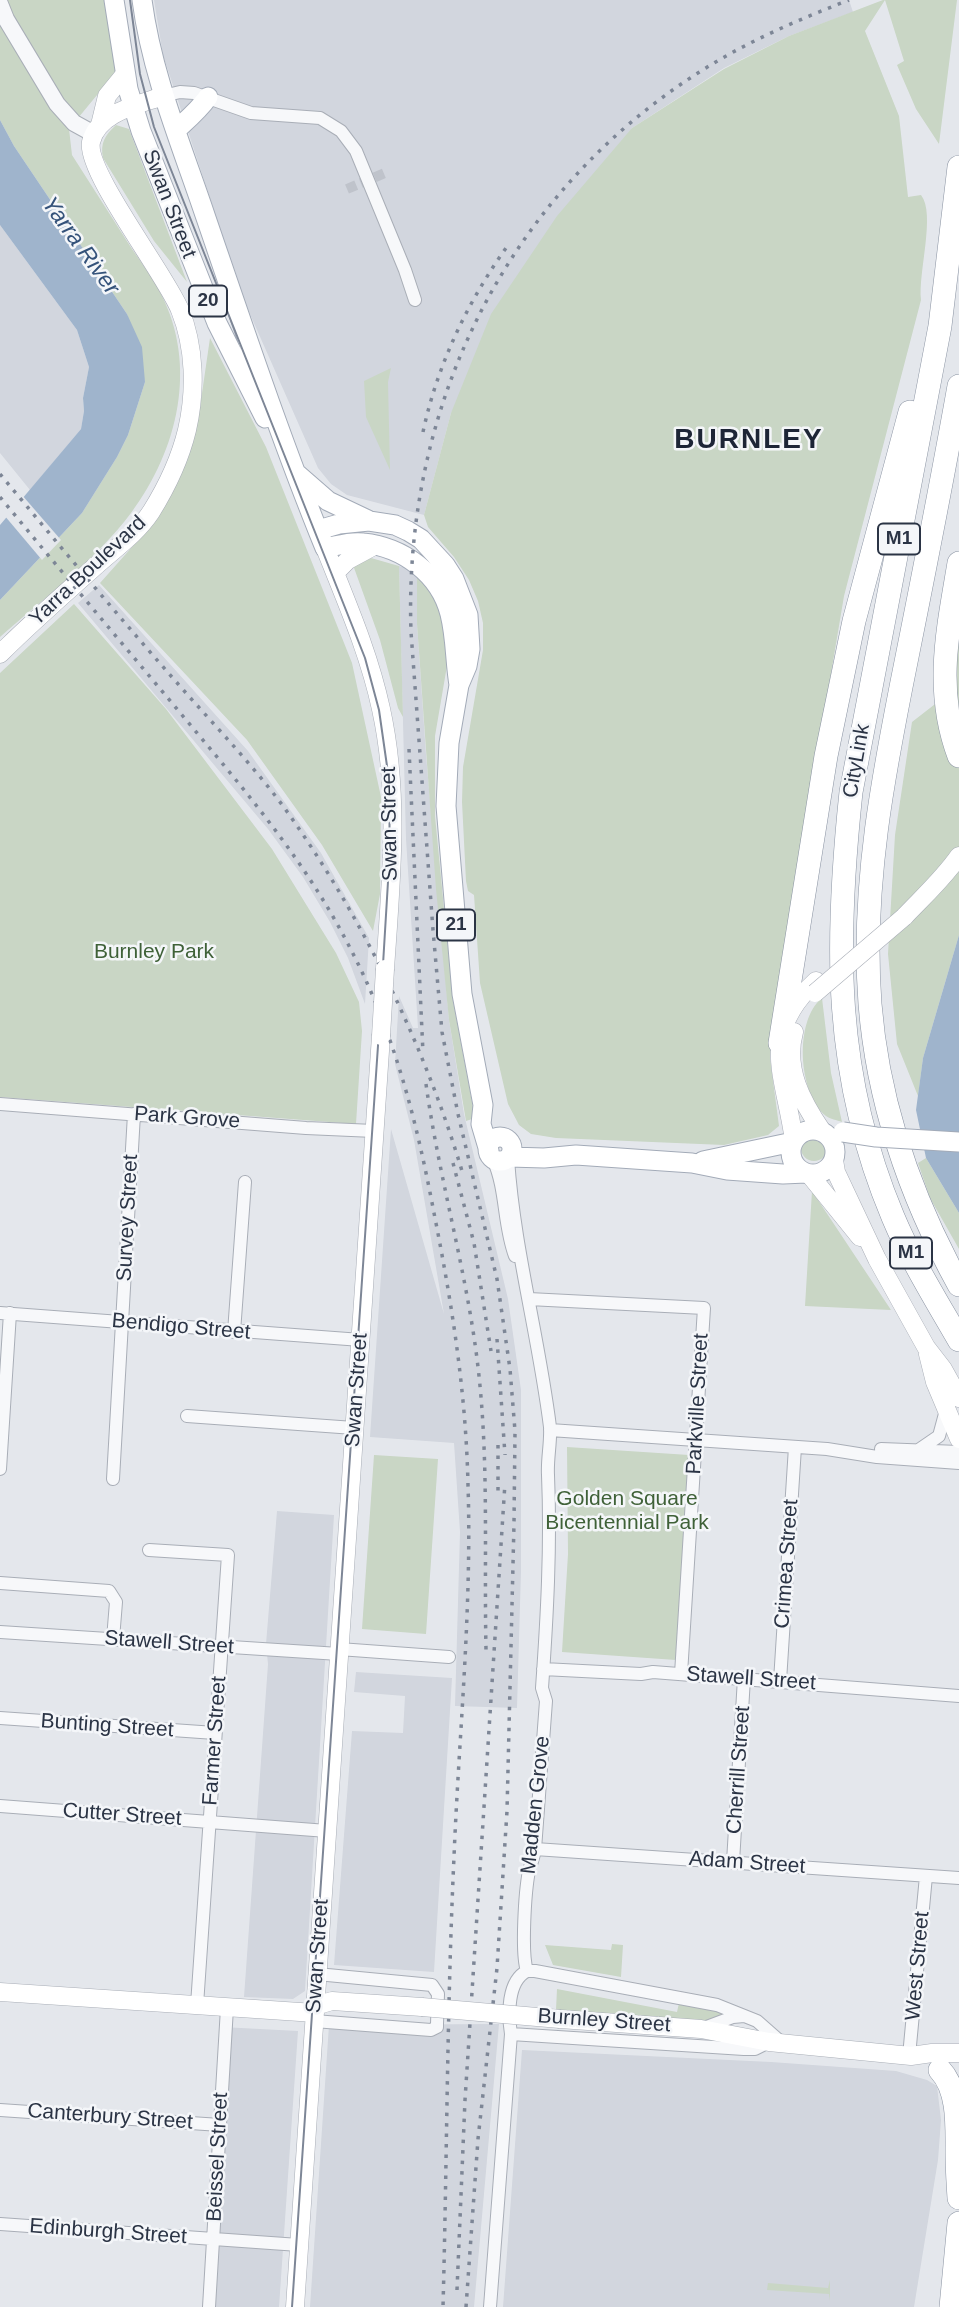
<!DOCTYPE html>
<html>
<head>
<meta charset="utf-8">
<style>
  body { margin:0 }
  canvas { display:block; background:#e4e7ec }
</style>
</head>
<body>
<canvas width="959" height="2307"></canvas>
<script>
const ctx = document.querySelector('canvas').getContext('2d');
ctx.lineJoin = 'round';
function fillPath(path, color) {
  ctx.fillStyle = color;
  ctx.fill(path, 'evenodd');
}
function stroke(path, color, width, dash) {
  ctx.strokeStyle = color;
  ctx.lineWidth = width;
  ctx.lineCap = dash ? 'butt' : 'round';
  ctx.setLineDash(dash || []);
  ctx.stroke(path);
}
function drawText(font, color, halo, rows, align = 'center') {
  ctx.font = font + ' Helvetica,sans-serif';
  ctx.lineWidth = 5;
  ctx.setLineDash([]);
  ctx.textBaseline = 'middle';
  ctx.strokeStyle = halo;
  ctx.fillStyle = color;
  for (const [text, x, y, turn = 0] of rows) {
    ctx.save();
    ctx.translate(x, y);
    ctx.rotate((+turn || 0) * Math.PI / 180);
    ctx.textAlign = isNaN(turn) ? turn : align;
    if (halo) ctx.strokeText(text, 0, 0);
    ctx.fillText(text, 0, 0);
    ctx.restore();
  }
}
fillPath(new Path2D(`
  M154,0h695l4,12 -64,24 -65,32 -92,60 -181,285 -27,102 -77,-20 -16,-11 -13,-16 -76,-172 -79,-241z
  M0,225l77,105 12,37 -6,31 1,13 -3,18 -51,61 -30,-37z
  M399,566l18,5v53l9,131 23,265 15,94 44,185 13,91v181l-4,137 -62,-2 5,-174 -6,-89 -84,-6 21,-308 53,185 -30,-174 -19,-76 4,-68 14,32h5l-12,-189z
  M99,585l149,166 73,102 48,85 -4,66 -17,-46 -18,-36 -27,-45 -35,-48 -190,-226z
  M277,1511l57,4 -29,476 -12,8 -49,-2 24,-333 -2,-20z
  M356,1672l96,6 -18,294 -100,-7 18,-234 51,2 2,-37 -51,-4z
  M499,2024l-25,283h-164l19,-282z
  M222,2027l76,4 -19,276h-74z
  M522,2050l249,12 125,9 31,9 10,6 4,34 -3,40 -24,147h-411z`), '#d2d6de');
fillPath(new Path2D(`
  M0,0h105l11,72 -47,57 3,26c20,31 40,63 60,94 10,15 21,29 29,45 37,72 17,156 -30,219 -35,47 -87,85 -131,124v-37l82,-87 35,-56 11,-22 17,-53 -18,-68 -113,-168 -14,-26z
  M883,0h74l-18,144 -23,-35 -19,-44 7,-4 -19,-61 -20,31 34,85 9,81 13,-2c15,19 -3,77 0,105l-77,296 -71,424 -3,38 9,68 -11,9 -44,10 -168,-7 -25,-4 -12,-9 -11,-21 -28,-121 -6,-88 -6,-4 -2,-10 -4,-79 1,-35 20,-117v-27l-5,-22 -9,-21 -15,-23 -26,-30 -4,-12 27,-102 40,-99 66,-98 75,-88 92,-59 65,-33z
  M116,125l13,4 58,153 -33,-41 -51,-83c-3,-15 2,-23 13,-33z
  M210,338l56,109 86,216 29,134 -1,97 -7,37 -51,-86 -75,-105 -147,-157 57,-64 42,-118 2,-1z
  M391,368l-3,14 2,88 -24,-53 -2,-36z
  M371,558l28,8 4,151 -5,-9 -18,-68 -27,-75z
  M417,571l25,34 7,49 -14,82v80l18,185 22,117 -9,3 -17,-101 -13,-131 -19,-265z
  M74,604l92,105 106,140 64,104 23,49 3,29 -6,93 -356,-27v-424z
  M959,604v331l-36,123 -5,38 -21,-52 -9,-90 7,-119 17,-113 27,-21z
  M822,998l9,75 11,49c-5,-2 -12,-3 -16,-6 -28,-22 -32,-96 -4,-118z
  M801 1148a13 13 0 1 1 26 0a13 13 0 1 1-26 0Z
  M926,1158l33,55v36l-29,-51 -12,-35z
  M812,1191l79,119 -86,-4z
  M567,1447l122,8 -13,205 -114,-8 6,-98z
  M374,1455l64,4 -12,175 -64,-5z
  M612,1944l11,1 -2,32 -68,-12 -8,-20 66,5z
  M557,1989l120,23 2,-9 49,11 -20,8 -152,-12z
  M830,2280v21l-1,-7 -62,-4 1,-7 60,5z`), '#c9d6c5');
fillPath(new Path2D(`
  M0,120l14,26 113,168 15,33 3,35 -17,53 -11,22 -35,56 -82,87v-75l81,-96 3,-18 -1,-13 6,-31 -12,-37 -77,-105z
  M959,935v278l-33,-55 -10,-48 7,-52z`), '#9fb4cc');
fillPath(new Path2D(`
  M22,495l39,45 -19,20 -38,-45z`), '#e4e7ec');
stroke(new Path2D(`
  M347,189l38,-16`), '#bfc3cb', 10, [10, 5]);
const minor = new Path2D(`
  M163,96l17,-4 14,1 57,20 69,5 21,13 15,20 49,119 10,30
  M0,1104l306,24 68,3
  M493,1159c14,31 10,65 22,97
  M508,1159c6,90 31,178 42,268 1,16 -3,32 -2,48 3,71 -1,142 -6,213l4,13 -11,148c-1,8 -4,14 -6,22 -4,20 -8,82 -2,100
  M529,1299l175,9 -23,366
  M0,1313l361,27
  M234,1332l11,-150
  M187,1416l167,12
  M550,1430l277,19 50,8 82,6
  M881,1449l78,3
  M920,1449l19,-13 7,-26
  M0,1469l10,-156
  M113,1479l21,-365
  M149,1550l79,5 -31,450
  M0,1583l109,8 7,11 -3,37
  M0,1632l339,22
  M339,1649l110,8
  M543,1669l98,5 12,-2 306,24
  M780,1681l15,-234
  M0,1718l215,15
  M0,1806l327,25
  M535,1849l424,29
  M733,1862l11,-184
  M527,1971h8l182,34 40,16 25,22
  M314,2021l117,9 6,-3v-3l1,-30 -6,-9 -115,-11
  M701,2029l32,-12 11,-1
  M511,2034l233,15h11l14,-7
  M909,2056l17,-180
  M0,2110l220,15
  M0,2224l299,21
  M209,2307l18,-299
  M490,2307l21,-273c-3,-19 -4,-53 16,-63`);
const tertiary = new Path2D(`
  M0,4l6,15 51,85 17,19 20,11`);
const secondary = new Path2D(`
  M100,125l7,-29 18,-22
  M325,548c21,53 44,105 56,161 19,86 10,173 4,260
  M335,573l13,-13 26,-14
  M0,654c31,-31 64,-60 98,-90 18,-16 39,-31 53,-52 15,-24 29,-53 36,-82 9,-39 8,-83 -7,-120 -14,-35 -95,-139 -89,-168 7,-30 47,-37 72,-46
  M904,917c19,-20 39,-38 55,-61
  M794,1032c-10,37 8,70 28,99
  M794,1141c-8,-64 -37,-106 22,-160
  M834,1160l2,12 41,87 49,88 17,22 16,29
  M809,1174l51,63
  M928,1354l7,28 24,57
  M0,1992l315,21
  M315,2006l17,-5 90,6
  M560,2019l141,10 68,13 142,14 21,-3h27
  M295,2307l86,-1271`);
const primary = new Path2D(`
  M114,0l14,89 13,42 76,192 48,95
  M142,0c10,76 40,146 64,218 38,111 75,222 119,330 12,-2 25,-7 38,-5 40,4 77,31 87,71 6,24 5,47 9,71
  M176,130c12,-11 23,-20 32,-33
  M297,474l31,27 40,19
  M318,530l21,-6 30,-3 26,4 13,6 13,8 24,26 9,14 14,36 2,34 -3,17 -8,19 -10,58 -3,63 16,188 21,111 -2,19 8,27
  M791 1152a22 22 0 1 1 44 0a22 22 0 1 1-44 0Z
  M488 1149a12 12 0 1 1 24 0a12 12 0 1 1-24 0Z
  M509,1157l35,1 32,-3 116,8 35,7 56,4 23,-1
  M703,1161l90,-19`);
const motorway = new Path2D(`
  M959,167l-19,159 -89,466c-16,151 -18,283 42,425 18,43 43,83 66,123
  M959,386c-16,90 -34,181 -52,271 -23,114 -46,229 -37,347 8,100 41,194 89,281
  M959,563c-11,66 -25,127 0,193
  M780,1043l46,-287 28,-135 56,-209
  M940,2070c19,20 17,56 17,83 0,15 1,30 2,45
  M951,2307l8,-84`);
stroke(minor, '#a9aeb7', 14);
stroke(tertiary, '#a9aeb7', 18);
stroke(secondary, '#a9aeb7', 19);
stroke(primary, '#a3abb8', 21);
stroke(motorway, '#8b94a3', 24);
stroke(minor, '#f7f8fa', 12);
stroke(tertiary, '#f7f8fa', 16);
stroke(secondary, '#fff', 18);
stroke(primary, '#fff', 19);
stroke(motorway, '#fff', 23);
stroke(new Path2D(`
  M130,0l10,74 14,53 211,531 14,52 11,77 -1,78 -10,166 -87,1276`), '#7d8696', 2);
stroke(new Path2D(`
  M423,432c14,-66 44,-129 83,-184
  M0,474c59,71 118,142 179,211 35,40 72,78 104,121 78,108 141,238 179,365
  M0,497c60,73 121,145 182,218 61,73 122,144 166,229 46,87 68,174 86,269 18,91 32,180 34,272 4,124 -9,248 -14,372 -7,150 -7,300 -11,450
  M409,749l14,304
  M426,1084c13,95 41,188 52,283 11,94 6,188 8,283
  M453,1163l21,80 17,108
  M497,1339l8,116
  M498,1445v49
  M457,2290l8,-190 40,-617
  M466,2307l12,-168 19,-171 10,-157 7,-288 1,-92 -5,-62 -13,-90 -39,-165 -16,-82 -9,-102 -22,-298c-8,-227 97,-439 290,-561 47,-30 97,-51 148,-71`), '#7d8696', 3.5, [3.5, 7]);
const secondaryBridge = new Path2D(`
  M815,993l89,-76
  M381,1036l4,-67
  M422,2007l138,12`);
const primaryBridge = new Path2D(`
  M843,1132l33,5 83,5`);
stroke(secondaryBridge, '#a9aeb7', 19, []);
stroke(primaryBridge, '#a3abb8', 21, []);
stroke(secondaryBridge, '#fff', 18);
stroke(primaryBridge, '#fff', 19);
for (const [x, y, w] of [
  [208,301,38],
  [899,539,42],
  [456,925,38],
  [911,1253,42]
]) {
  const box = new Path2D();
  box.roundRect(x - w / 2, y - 15.5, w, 31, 5);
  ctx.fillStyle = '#f4f6f9';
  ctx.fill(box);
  stroke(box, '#2b3445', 2);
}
drawText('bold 19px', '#2b3445', null, [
  ["20",208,301],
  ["M1",899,539],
  ["21",456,925],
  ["M1",911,1253]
]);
drawText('21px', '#2b3445', '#f4f6f9', [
  ["Swan Street",169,204,69],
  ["Yarra Boulevard",88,571,-43],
  ["CityLink",857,761,-80],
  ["Swan Street",390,824,-91],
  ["Park Grove",187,1118,4],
  ["Survey Street",128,1218,-87],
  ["Bendigo Street",181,1327,5],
  ["Swan Street",357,1390,-86],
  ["Parkville Street",698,1404,-87],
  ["Crimea Street",787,1564,-86],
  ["Stawell Street",169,1643,4],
  ["Stawell Street",751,1679,4],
  ["Bunting Street",107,1726,4],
  ["Farmer Street",215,1741,-86],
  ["Cherrill Street",739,1770,-86],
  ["Madden Grove",536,1805,-84],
  ["Cutter Street",122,1815,4],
  ["Adam Street",747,1863,4],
  ["Swan Street",318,1956,-86],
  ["West Street",918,1966,-85],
  ["Burnley Street",604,2021,4],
  ["Canterbury Street",110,2117,4],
  ["Beissel Street",218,2157,-87],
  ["Edinburgh Street",108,2232,4]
]);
drawText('21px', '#3f6138', '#f4f6f9', [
  ["Burnley Park",154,952],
  ["Golden Square",627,1499],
  ["Bicentennial Park",627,1523]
]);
drawText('italic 23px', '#34527a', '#f4f6f9', [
  ["Yarra River",80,246,54]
]);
ctx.letterSpacing = '2px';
drawText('bold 28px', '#1d2536', '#f4f6f9', [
  ["BURNLEY",749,440]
]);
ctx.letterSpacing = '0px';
</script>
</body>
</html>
